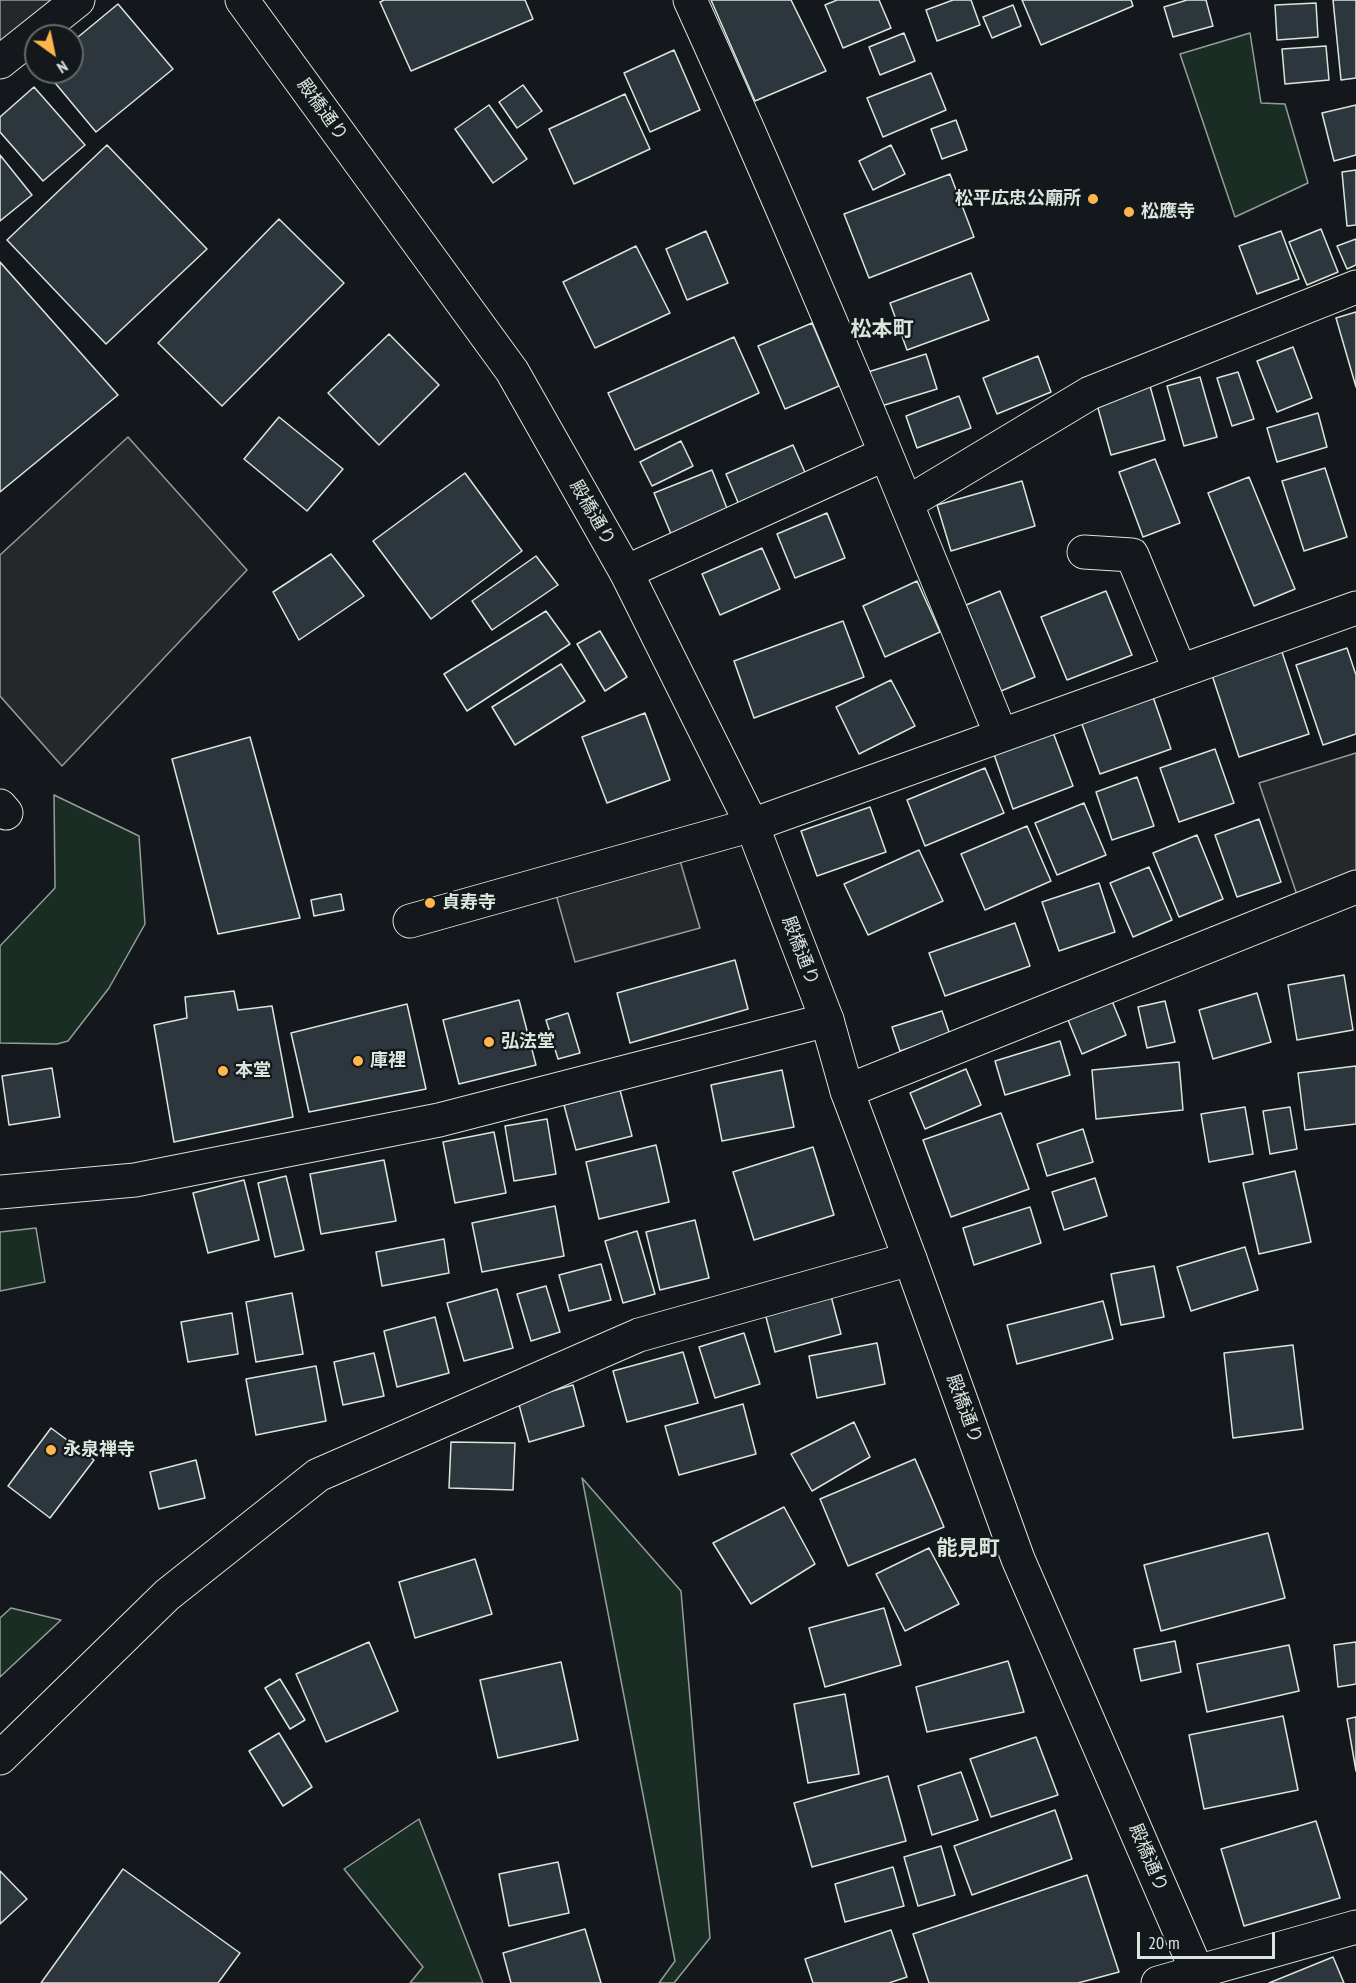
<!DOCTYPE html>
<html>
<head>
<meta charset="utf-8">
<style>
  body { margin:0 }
  #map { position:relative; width:1356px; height:1983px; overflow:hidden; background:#14181c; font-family:"PT Sans Narrow",sans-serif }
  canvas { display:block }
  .north { position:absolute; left:24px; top:24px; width:60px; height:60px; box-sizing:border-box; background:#14181c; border:2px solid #626a69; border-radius:50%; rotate:147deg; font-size:16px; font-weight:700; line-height:24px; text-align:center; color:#d8e6dc }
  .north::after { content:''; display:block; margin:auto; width:21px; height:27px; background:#ffb74d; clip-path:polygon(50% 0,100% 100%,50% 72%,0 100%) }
  .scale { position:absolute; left:1137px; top:1932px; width:138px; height:27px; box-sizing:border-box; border:3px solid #d8e6dc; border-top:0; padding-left:8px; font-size:18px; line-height:21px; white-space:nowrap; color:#d8e6dc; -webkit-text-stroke:4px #14181c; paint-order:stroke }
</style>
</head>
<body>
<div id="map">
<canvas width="1356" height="1983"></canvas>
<div class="north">N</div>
<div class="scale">20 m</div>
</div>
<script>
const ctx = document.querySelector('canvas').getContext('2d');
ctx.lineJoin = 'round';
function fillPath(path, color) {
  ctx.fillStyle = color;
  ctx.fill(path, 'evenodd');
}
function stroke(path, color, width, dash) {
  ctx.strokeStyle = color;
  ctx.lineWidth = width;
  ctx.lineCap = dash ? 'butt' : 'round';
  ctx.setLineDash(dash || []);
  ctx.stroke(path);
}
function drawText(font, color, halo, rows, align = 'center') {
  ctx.font = font + ' "PT Sans Narrow","Noto Sans JP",sans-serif';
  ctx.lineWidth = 4.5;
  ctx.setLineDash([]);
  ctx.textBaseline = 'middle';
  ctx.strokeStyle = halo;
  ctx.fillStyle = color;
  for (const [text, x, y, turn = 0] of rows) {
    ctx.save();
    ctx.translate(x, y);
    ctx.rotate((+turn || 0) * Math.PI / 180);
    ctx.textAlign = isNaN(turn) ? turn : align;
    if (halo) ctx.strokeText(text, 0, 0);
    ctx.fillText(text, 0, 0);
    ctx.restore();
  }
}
const green = new Path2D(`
  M1250,33l11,70 24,1 23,79 -73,34 -55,-163z
  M54,795l85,41 6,88 -36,64 -41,53 -11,3 -57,-1v-97l55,-58z
  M36,1228l9,54 -45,9v-59z
  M582,1478l99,113 29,347 -36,45h-15l16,-22z
  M11,1608l50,12 -61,57v-59z
  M419,1819l64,164h-73l13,-16 -79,-98z`);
fillPath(green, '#1a2d24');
stroke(green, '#939e99', 1.5);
const parking = new Path2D(`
  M0,0h56l-56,43z
  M128,437l119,133 -185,196 -62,-70v-141z
  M1356,753v120l-59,22 -38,-112z
  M678,854l22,74 -125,34 -20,-71z`);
fillPath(parking, '#24282b');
stroke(parking, '#939e99', 1.5);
const building = new Path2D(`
  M384,0h141l8,19 -122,52 -31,-69z
  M711,0h80l35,71 -71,30z
  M837,0h42l12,28 -48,20 -18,-43z
  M953,0h18l9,25 -43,16 -11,-31z
  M1022,0h109l2,6 -92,39z
  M1187,0h19l7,26 -40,11 -9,-30z
  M1333,0h23v78l-15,2z
  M1316,3l2,34 -41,3 -2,-35z
  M118,4l55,65 -77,63 -50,-60h26v-30z
  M1013,5l8,21 -29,12 -9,-21z
  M904,33l11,28 -35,14 -11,-28z
  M1326,46l3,34 -44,4 -3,-35z
  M674,50l26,60 -50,22 -26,-59z
  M931,73l15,37 -63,27 -16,-39z
  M523,85l19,26 -25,17 -18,-26z
  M34,87l51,58 -42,36 -43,-49v-15z
  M625,94l25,55 -76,35 -25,-55z
  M489,105l38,54 -34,24 -38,-54z
  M1356,105v50l-22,6 -12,-48z
  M956,120l11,30 -25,9 -11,-30z
  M107,145l100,104 -101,95 -99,-104z
  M891,145l14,29 -32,16 -14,-29z
  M0,155l32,40 -32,26z
  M1356,170v55l-9,1 -5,-54z
  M950,174l24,63 -105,41 -25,-64z
  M279,219l65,64 -122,123 -64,-63z
  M1321,229l17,43 -31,13 -18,-43z
  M706,231l22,52 -41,17 -21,-51z
  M1281,231l18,48 -42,15 -18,-48z
  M1356,239v26l-9,4 -10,-23z
  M636,246l34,67 -75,35 -32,-66z
  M0,262l118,133 -118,97z
  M971,273l18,47 -82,30 -17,-47z
  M1356,312v75l-20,-69z
  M812,323l27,63 -54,23 -27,-63z
  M389,334l50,51 -60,60 -51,-52z
  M734,337l25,56 -124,57 -27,-57z
  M1293,347l19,51 -35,14 -20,-51z
  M926,354l11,35 -59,18 -10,-35z
  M1038,356l13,36 -54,22 -14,-36z
  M1238,372l16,47 -22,7 -15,-48z
  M1200,377l17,60 -33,9 -17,-60z
  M1150,386l15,54 -54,15 -15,-54z
  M959,396l12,32 -54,20 -11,-32z
  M1318,413l9,34 -50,15 -10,-34z
  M279,417l64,52 -36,42 -63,-52z
  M681,441l12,25 -41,20 -12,-24z
  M793,445l14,32 -67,30 -14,-33z
  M1155,459l25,64 -37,14 -24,-65z
  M1325,468l22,69 -43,14 -22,-70z
  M712,470l16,41 -57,23 -17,-41z
  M465,473l57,78 -91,68 -58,-78z
  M1249,477l46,112 -41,17 -46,-113z
  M1022,481l13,45 -84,25 -14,-46z
  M827,513l18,45 -50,20 -18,-44z
  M762,548l18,41 -60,26 -18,-41z
  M331,554l33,42 -65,44 -26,-48z
  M536,556l22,29 -66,45 -20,-29z
  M917,581l23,51 -55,25 -22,-51z
  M1000,591l35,86 -34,14 -35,-86z
  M1106,591l26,64 -65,25 -26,-63z
  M546,611l24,33 -103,67 -23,-37z
  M843,621l21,56 -110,41 -20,-57z
  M600,631l27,46 -22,14 -28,-47z
  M1347,648l9,27v59l-33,11 -27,-80z
  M1281,649l28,85 -70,23 -28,-85z
  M561,664l24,37 -70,44 -23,-38z
  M891,680l24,46 -56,28 -23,-47z
  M1151,691l20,58 -71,25 -21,-58z
  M645,713l25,67 -63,23 -25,-66z
  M1048,719l25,67 -60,23 -24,-69z
  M250,737l50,181 -82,16 -46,-175z
  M1215,749l19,54 -55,19 -19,-54z
  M985,768l19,45 -79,33 -18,-46z
  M1137,777l17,49 -42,14 -16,-48z
  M1084,803l22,52 -49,20 -22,-52z
  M870,807l16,45 -69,24 -16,-45z
  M1259,819l22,63 -44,15 -22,-62z
  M1027,826l24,55 -66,29 -24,-56z
  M1197,835l26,64 -44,18 -26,-64z
  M919,850l24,51 -75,34 -24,-51z
  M1149,867l23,53 -39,17 -23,-54z
  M1099,883l16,49 -56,19 -17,-49z
  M341,894l3,16 -30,6 -3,-16z
  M1015,923l15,43 -85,30 -16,-43z
  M735,960l13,49 -118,34 -13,-50z
  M1344,975l9,55 -56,10 -9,-55z
  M234,991l4,19 34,-4 21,111 -119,25 -20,-117 33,-7 -2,-21z
  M1257,993l14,49 -58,17 -14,-49z
  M519,1000l17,65 -77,19 -16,-64z
  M1112,1001l14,34 -44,19 -14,-34z
  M1165,1001l10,41 -28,6 -9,-41z
  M407,1004l19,85 -117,23 -18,-79z
  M942,1011l8,24 -50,16 -8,-24z
  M568,1013l12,40 -22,6 -12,-39z
  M1060,1041l10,34 -65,20 -10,-34z
  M1179,1062l4,48 -87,9 -4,-49z
  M1356,1066v58l-51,6 -7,-57z
  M52,1068l8,49 -51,8 -7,-49z
  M966,1069l15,36 -56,24 -15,-36z
  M782,1070l12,57 -72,14 -11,-56z
  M620,1090l12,46 -56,14 -12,-45z
  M1245,1107l8,47 -44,8 -8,-48z
  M1290,1107l7,42 -27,5 -7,-43z
  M1001,1113l28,76 -78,28 -28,-77z
  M547,1119l9,55 -42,7 -9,-55z
  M1083,1129l10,33 -46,14 -10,-32z
  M494,1132l12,61 -51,10 -12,-61z
  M656,1145l13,57 -70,17 -13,-57z
  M813,1147l21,68 -80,25 -21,-68z
  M384,1160l12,61 -75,13 -11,-60z
  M1295,1171l16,71 -52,12 -16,-71z
  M286,1176l18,74 -29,7 -17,-74z
  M1095,1178l12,38 -43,14 -12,-38z
  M244,1180l15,60 -51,13 -15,-60z
  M555,1206l9,50 -82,16 -10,-49z
  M1030,1207l11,36 -67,22 -11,-37z
  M695,1220l14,58 -49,12 -14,-58z
  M637,1231l18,63 -32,9 -18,-62z
  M444,1239l5,34 -67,13 -6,-34z
  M1245,1247l13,43 -67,21 -14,-44z
  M601,1264l10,36 -42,11 -10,-36z
  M1154,1266l10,51 -43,8 -10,-51z
  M546,1286l14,46 -29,9 -14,-47z
  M497,1289l16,59 -49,13 -17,-58z
  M292,1293l11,61 -47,8 -10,-60z
  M831,1296l10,38 -66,18 -10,-39z
  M1103,1301l10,38 -96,25 -10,-39z
  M232,1313l6,41 -50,8 -7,-40z
  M435,1317l14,56 -52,14 -13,-56z
  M744,1333l16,51 -45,14 -16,-51z
  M877,1343l8,41 -68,14 -8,-42z
  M1293,1345l10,84 -70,9 -9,-85z
  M683,1352l15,51 -71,19 -14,-51z
  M374,1353l10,43 -41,9 -9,-43z
  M316,1366l10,55 -70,14 -10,-56z
  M573,1385l11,41 -55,16 -11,-41z
  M743,1404l13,50 -77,21 -14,-49z
  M854,1422l16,35 -58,34 -21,-37z
  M51,1428l43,32 -44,58 -42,-32z
  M451,1442l64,1 -2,47 -64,-2z
  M915,1459l29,68 -96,39 -28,-67z
  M196,1460l9,38 -46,11 -9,-37z
  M784,1507l31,57 -64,40 -38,-61z
  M1268,1533l17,65 -124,33 -17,-66z
  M929,1548l30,56 -54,27 -29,-57z
  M475,1559l17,55 -77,24 -16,-56z
  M884,1608l17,57 -76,22 -16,-59z
  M1175,1641l6,31 -40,9 -7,-32z
  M369,1642l29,69 -72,31 -30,-68z
  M1356,1642v42l-18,3 -4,-42z
  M1289,1645l10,46 -92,21 -10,-48z
  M1008,1661l16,51 -97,20 -11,-45z
  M561,1662l17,78 -80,18 -18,-78z
  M280,1679l25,41 -15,9 -25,-41z
  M845,1694l14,80 -51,9 -14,-79z
  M1283,1716l15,74 -94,19 -15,-74z
  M1356,1717v54l-9,-52z
  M279,1733l33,54 -29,19 -34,-55z
  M1036,1737l22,58 -67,22 -21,-58z
  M961,1772l17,48 -46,15 -14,-49z
  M888,1776l18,65 -94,26 -18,-64z
  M1055,1810l17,49 -100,36 -18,-49z
  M1316,1821l24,77 -96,28 -23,-77z
  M941,1846l14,49 -37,11 -14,-49z
  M558,1862l11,51 -60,13 -10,-52z
  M893,1867l11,39 -59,16 -10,-38z
  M123,1869l117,84 -22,30h-177z
  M0,1871l27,28 -27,25z
  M1087,1875l32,97 -41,11h-149l-16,-49z
  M585,1929l16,54h-90l-8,-30z
  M891,1930l16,47 -18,6h-76l-8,-24z
  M1333,1957l11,26h-75z`);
fillPath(building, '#2c363c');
stroke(building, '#d8e6dc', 1.5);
const minor = new Path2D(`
  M690,0c110,242 211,489 311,735
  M0,62l78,-62
  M907,503l183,-110 266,-106
  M1084,552l48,3 48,116
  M626,572l259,-118
  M0,806l6,7
  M410,921l342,-96 604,-217
  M847,1091l509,-204
  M0,1192l135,-12 304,-60 388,-100
  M0,1758l167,-163 151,-120 321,-140 271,-76
  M1158,1983l198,-56`);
const major = new Path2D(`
  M242,0l270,371 114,201 126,253 75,195 20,71 63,168 108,300 184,424`);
stroke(minor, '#d8e6dc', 35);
stroke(major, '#d8e6dc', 35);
stroke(minor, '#14181c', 33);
stroke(major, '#14181c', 33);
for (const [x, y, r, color] of [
  [1093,199,6,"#ffb74d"],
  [1129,212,6,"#ffb74d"],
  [430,903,6,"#ffb74d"],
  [489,1042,6,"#ffb74d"],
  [358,1061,6,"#ffb74d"],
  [223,1071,6,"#ffb74d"],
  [51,1450,6,"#ffb74d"]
]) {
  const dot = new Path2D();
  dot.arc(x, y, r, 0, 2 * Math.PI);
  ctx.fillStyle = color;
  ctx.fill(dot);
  stroke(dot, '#14181c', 2);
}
drawText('18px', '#d8e6dc', '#14181c', [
  ["殿橋通り",322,110,54],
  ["殿橋通り",592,513,60],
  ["殿橋通り",800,951,69],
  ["殿橋通り",964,1409,70],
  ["殿橋通り",1148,1858,67]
]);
drawText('bold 18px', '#d8e6dc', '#14181c', [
  ["松平広忠公廟所",1081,199,"right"],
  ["松應寺",1141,212],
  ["貞寿寺",442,903],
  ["弘法堂",501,1042],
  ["庫裡",370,1061],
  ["本堂",235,1071],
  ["永泉禅寺",63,1450]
], 'left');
drawText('bold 21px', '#d8e6dc', '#14181c', [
  ["松本町",882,330],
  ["能見町",968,1549]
]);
</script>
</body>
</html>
